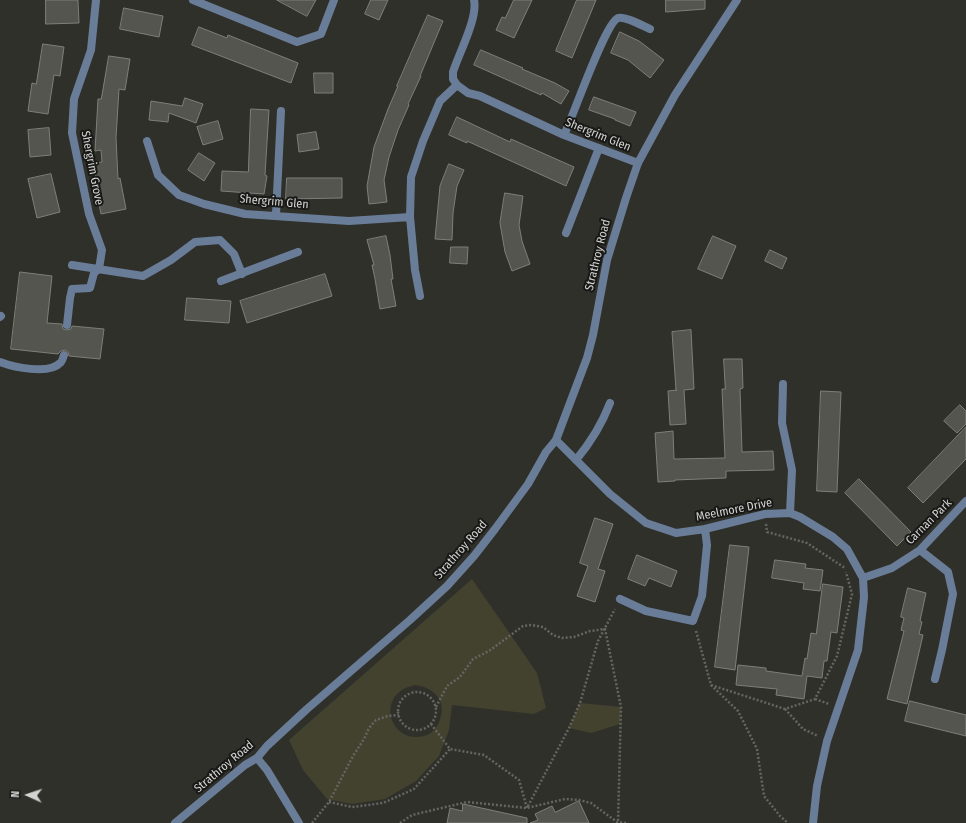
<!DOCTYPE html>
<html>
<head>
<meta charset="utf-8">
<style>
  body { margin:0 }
  #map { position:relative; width:966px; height:823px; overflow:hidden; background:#30302b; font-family:"Fira Sans Condensed",sans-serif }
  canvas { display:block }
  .north { position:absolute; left:8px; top:775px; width:40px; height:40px; -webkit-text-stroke:3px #181816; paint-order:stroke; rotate:273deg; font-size:11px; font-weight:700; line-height:16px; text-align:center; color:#d3d3d0 }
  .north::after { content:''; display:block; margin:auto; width:14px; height:18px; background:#d3d3d0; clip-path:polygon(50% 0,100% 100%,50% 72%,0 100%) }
</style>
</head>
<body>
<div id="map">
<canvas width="966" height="823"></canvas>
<div class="north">N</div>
</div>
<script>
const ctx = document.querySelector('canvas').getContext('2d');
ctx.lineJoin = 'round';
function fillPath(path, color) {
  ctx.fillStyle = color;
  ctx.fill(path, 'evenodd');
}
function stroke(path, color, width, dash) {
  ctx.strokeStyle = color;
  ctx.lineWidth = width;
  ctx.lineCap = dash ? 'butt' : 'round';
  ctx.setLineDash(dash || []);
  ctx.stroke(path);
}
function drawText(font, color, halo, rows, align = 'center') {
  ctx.font = font + ' "Fira Sans Condensed",sans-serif';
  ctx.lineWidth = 4;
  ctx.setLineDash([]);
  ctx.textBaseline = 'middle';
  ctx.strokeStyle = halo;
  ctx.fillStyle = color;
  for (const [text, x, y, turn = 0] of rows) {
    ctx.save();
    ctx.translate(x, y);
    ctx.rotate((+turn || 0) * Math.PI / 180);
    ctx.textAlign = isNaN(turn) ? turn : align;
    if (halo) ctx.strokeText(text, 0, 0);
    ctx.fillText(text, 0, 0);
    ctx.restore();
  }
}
fillPath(new Path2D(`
  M472,579l65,94 9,35 -12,6 -82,-9 -3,25 -10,26 -23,25 -31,18 -33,5 -25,-5 -24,-29 -14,-30zM416,685c18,3 31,16 24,34 -2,8 -8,15 -16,17 -35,9 -50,-44 -8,-51z
  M580,703l41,4 -1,17 -29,9 -22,-5z`), '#43422f');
const building = new Path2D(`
  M46,0h32l1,23 -33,1z
  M277,0h39l-9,16z
  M371,0h17l-9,20 -14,-6z
  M514,0h18l-18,38 -18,-8 6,-13 3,1z
  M577,0h19l-24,58 -16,-7z
  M666,0h39v9l-39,3z
  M124,8l39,8 -4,21 -39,-8z
  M428,15l15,6 -23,55h1l-13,28 1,1 -11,25 -9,27 -5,23 3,22 -18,2 -2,-18 7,-39 14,-38 10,-23h-1z
  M199,27l28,11 1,-3 70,28 -7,20 -99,-38z
  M620,32l19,9 25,19 -14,18 -22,-18 -17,-7z
  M43,44l21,3 -4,29 -6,-1 -6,39 -20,-3 4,-28 4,1z
  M481,50l42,18 -1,1 33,14 14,8 -8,13 -19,-11 -1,2 -67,-30z
  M109,56l21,3 -5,31 -6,-1 -3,49 2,41 2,-1 6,31 -25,5 -6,-31h1l-1,-20 7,-1 -1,-12 -6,1 3,-52h3z
  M314,73h19v20h-18z
  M594,97l42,15 -6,14 -15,-6v-1l-26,-9z
  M185,98l18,6 -7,19 -27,-10 -1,9 -19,-2 2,-19 31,5z
  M251,109l18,1 -4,65 2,1 -3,18 -43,-3 1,-20 26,1z
  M457,117l53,25 1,-3 63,28 -8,19 -99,-45v2l-18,-8z
  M218,121l5,18 -20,6 -6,-18z
  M49,128l2,27 -21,2 -2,-27z
  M316,132l3,17 -20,3 -2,-17z
  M199,153l16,10 -11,18 -16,-11z
  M449,164l15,6 -7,16 -4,27 -1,27 -17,-1 5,-53z
  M51,174l9,38 -23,6 -9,-39z
  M287,178h55v20l-56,1z
  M505,193l18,3 -4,29 3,16 8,23 -18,7 -7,-19 -5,-29z
  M386,236l4,19 3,24h-2l5,27 -16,3 -5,-30 -3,-14h2l-7,-25z
  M713,236l23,10 -14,33 -24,-10z
  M451,247h17l-1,17 -17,-1z
  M770,250l17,8 -5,11 -17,-8z
  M20,272l32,4 -5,47 15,1 1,5 4,1 4,-1 1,-3 32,3 -4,30 -31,-3 -1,-4 -3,-2 -4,1 -3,3 -47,-5z
  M325,274l7,22 -85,27 -7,-22z
  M187,298l44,3 -2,22 -44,-3z
  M691,330l3,59 -10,1 2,34 -16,1 -2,-34 9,-1h-1l-4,-58z
  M724,359h18l1,29 -3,1 2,63 31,-1 1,19 -48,1v7l-51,2v1l-17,1 -3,-49 18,-2 1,28 51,-1 -3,-69h3z
  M821,391l20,1 -4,100 -20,-1z
  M960,405l6,6v13l-9,9 -13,-12z
  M966,427v32l-43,44 -15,-15z
  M859,479l52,53 -14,14 -52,-53z
  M595,518l18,6 -15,45 7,2 -10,31 -18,-6 11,-30 -8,-3z
  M730,545l19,2 -14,123 -20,-3z
  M637,555l40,16 -6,16 -22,-9 -4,8 -17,-7z
  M775,560l31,4 -1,4 18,2 -3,21 -17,-2 1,-6 -32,-5z
  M823,584l20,3 -6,46 -6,-1 -4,29h-3l-2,17 -15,-2 -3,23 -28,-4 1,-6 -41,-4 2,-20 28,3v3l36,5 3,-18 2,1 4,-26 5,1z
  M908,588l18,5 -6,28 2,1 -3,12 4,1 -16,69 -20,-5 17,-68 -3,-1 3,-12 -3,-1z
  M910,701l56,14v21l-61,-15z
  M579,801l10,22h-59l8,-3 -3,-6 17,-8 3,6z
  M463,804l64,14v5h-80l3,-15 12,3z`);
fillPath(building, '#555550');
stroke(building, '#7f7f79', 1);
stroke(new Path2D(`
  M766,524l1,8 40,11 38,25
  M696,631l15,54 27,26 19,38 7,47 16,20 8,7
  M711,685l74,24 30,-10 22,-43 15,-62 -6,-22
  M398 711a19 19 0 1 1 38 0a19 19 0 1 1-38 0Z
  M815,699l14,5
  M436,707l11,-21 13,-9 13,-18 16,-8 34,-25 8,-1 12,2 10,8 9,3 12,-1 16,-6 15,-2 16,78 -3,116
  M785,709l18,20 15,7
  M431,724l19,25 34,6 35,25 8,28 42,-80 11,-25 18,-62 17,-32
  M329,802l23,5 31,-4 31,-14 36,-40
  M312,823l17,-21 24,-46 11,-17 5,-11 7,-8 12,-4 11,-1
  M400,823l12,-8 55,-13 60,6 38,-9 14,1 12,3 26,19 10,1`), '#656561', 2.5, [2, 2]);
stroke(new Path2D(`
  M0,317l1,-1
  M67,325l3,-27 2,-9 18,-1 4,-15 5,-4
  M0,362c13,5 49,13 60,1 2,-1 3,-5 4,-8
  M576,460c15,-18 26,-36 34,-57`), '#6a7d98', 8);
stroke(new Path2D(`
  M96,0l-5,50 -17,49 -2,34 17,81 13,36 -3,19
  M193,0l104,42 24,-8 13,-34
  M474,0c4,18 -15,53 -21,72v7l4,6 11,8 12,3 84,39 74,28
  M564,135c9,-18 41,-112 54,-117 7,-2 25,8 32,11
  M147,141l11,34 21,20 25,9 41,10 104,7 61,-4
  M276,215l5,-104
  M566,233l33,-85
  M72,265l71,11 28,-16 24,-18 25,-2 14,14 8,20
  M221,281l77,-29
  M420,296l-5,-26 -5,-53 1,-40 12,-36 17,-40 17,-16
  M783,384l-1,39 10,47 -2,43
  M556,440l54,54 36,29 30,10 29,-4 60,-15 25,-1 10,4 33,20 14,12 16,29 1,19 -6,53 -31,91 -10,45 -4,37
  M920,550l28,22 5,22 -11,56 -7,29
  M863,578l29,-10 28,-18 46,-49
  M620,599l26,12 47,10 9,-25 5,-51 -2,-16
  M257,758l10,12 32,53`), '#6a7d98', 8);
stroke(new Path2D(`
  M175,823l70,-58 12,-7 10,-12 40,-37 103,-89 37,-34 27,-30 21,-27 33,-45 18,-32 10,-12 31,-82 6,-23 14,-75 19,-62 12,-35 37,-68 62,-95`), '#6a7d98', 8);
drawText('12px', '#d3d3d0', '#181816', [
  ["Shergrim Glen",598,135,22],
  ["Shergrim Grove",92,168,79],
  ["Shergrim Glen",274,202,5],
  ["Strathroy Road",598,255,-76],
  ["Meelmore Drive",734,510,-11],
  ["Carnan Park",929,522,-45],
  ["Strathroy Road",461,550,-49],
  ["Strathroy Road",224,767,-40]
]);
</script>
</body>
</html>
